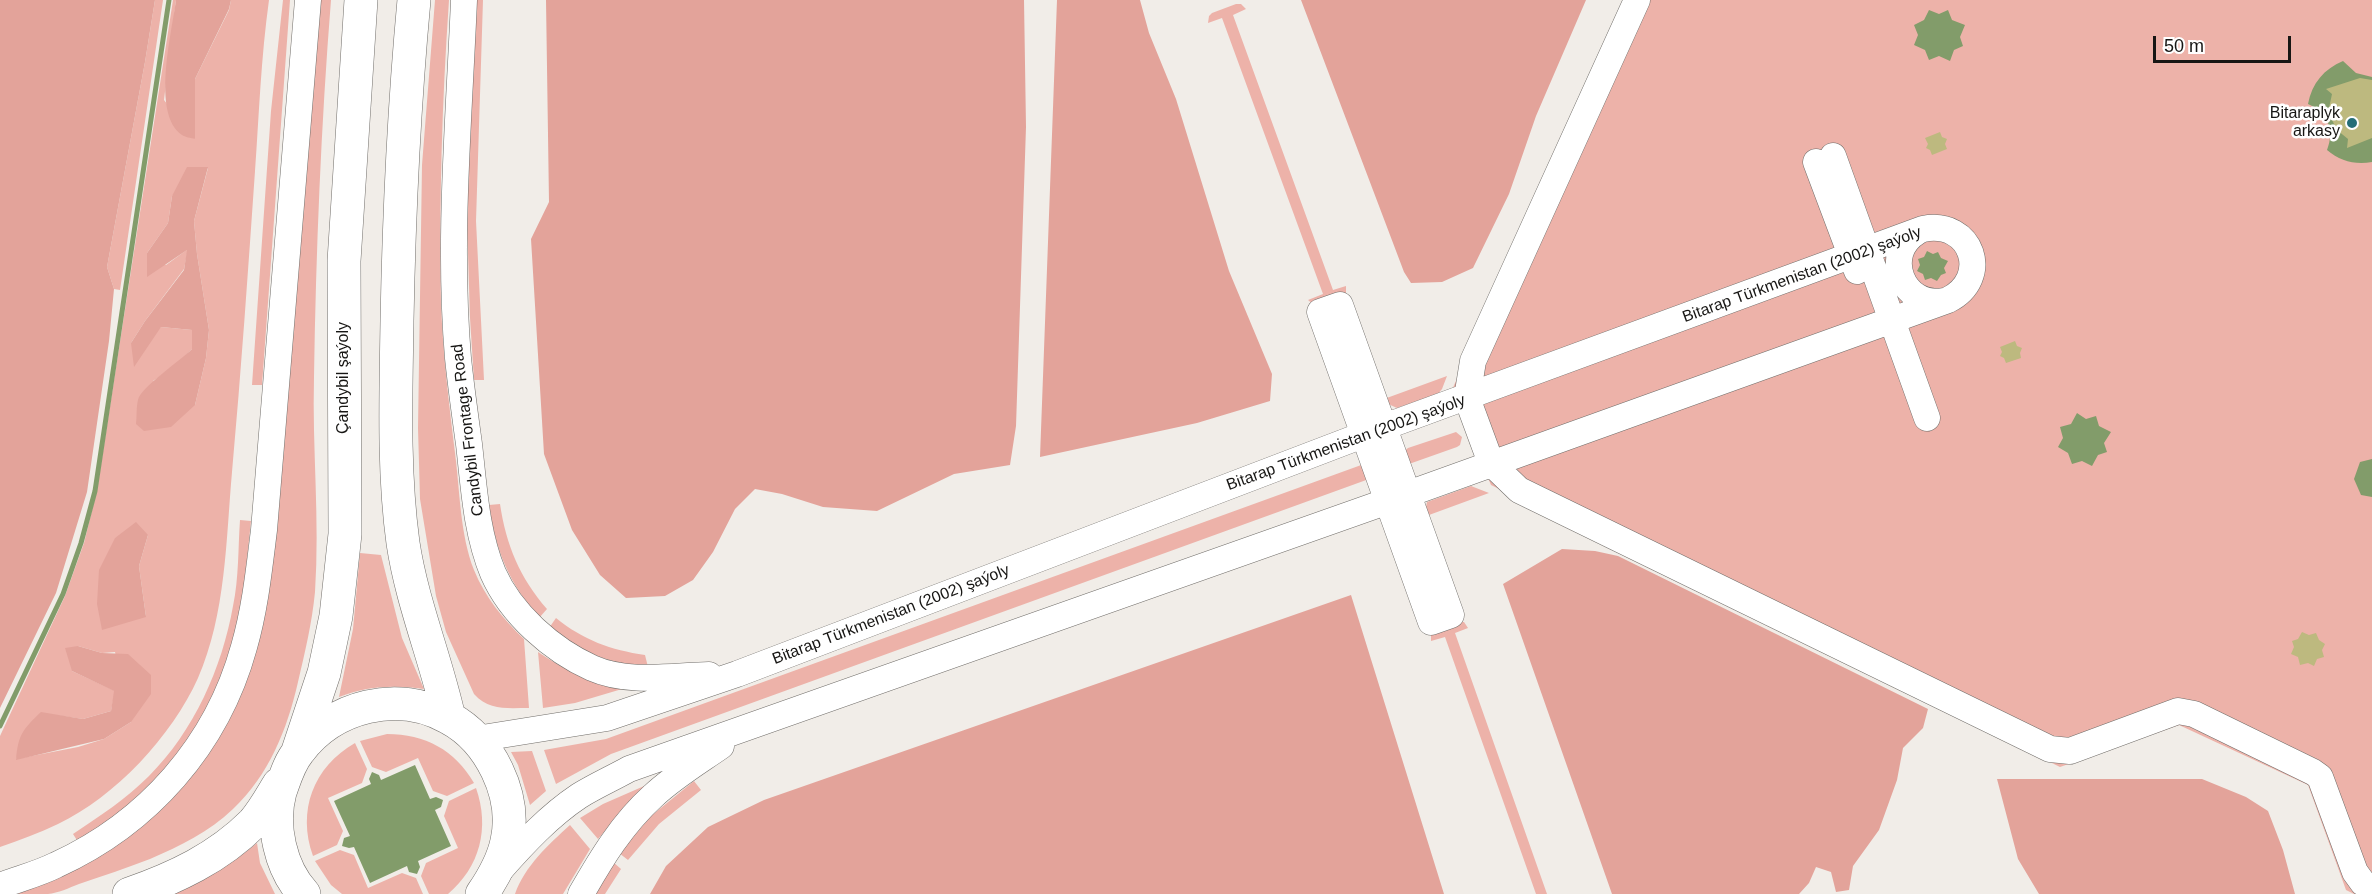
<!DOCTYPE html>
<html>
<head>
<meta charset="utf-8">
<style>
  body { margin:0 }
  #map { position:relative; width:2372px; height:894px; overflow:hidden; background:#f1ede8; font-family:Arial,sans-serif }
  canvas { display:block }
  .scale { position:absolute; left:2153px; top:36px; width:138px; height:27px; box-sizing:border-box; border:3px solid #171614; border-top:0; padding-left:8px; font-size:18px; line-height:21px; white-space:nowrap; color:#171614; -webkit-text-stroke:4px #fff; paint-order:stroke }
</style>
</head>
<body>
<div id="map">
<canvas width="2372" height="894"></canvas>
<div class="scale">50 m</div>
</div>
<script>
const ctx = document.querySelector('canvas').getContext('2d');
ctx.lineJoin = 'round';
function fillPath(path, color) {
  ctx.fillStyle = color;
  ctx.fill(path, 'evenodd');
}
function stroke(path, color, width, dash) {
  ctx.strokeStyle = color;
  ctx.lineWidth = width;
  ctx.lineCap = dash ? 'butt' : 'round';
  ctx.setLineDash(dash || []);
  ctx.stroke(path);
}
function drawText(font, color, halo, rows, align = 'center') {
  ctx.font = font + ' Arial,sans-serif';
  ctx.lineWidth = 5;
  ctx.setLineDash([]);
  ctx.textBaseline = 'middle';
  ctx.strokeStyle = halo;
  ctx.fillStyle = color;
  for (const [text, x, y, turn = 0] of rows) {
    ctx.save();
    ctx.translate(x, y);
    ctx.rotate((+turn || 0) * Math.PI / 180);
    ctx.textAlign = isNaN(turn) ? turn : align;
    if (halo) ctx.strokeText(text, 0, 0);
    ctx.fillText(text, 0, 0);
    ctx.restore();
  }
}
fillPath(new Path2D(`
  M155,0h8l-43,290 -6,-1 -7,-22 38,-205z
  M173,0h3l-12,100 31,39v-60l34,-69 2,-10h38c-8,57 -10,114 -14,171 -7,101 -14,201 -23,301 -6,68 -6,142 -34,206 -26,58 -83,119 -140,146 -19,9 -38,16 -58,23v-111l65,-140 19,-53 13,-53zM208,168l-14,53 3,33 12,76 -3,28 -11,47 -42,-24 19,-13 20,-19v-19l-31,-3 -30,16 14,-22 39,-52 4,-20 -22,16 -19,-12 21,-30 4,-27zM148,535l-9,31 7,51 -31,-79zM78,646l24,7 13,-1 16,70 -27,17 -26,8 -62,12 25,-46 42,6 28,-8 4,-20 -43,-20z
  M283,0h7l-28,385h-10l19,-274z
  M318,0h13c-10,125 -15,251 -17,377 -2,71 6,143 1,215 -3,31 -10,60 -17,90 -11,48 -29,93 -65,127 -24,23 -53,37 -83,50 -23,9 -48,17 -71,25 -10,4 -21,9 -31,10 -12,0 -25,0 -38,0 18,-6 36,-11 53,-19 77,-35 134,-90 170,-167z
  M435,0h14c-7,101 -10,203 -8,304 2,50 8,100 14,149 5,38 5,81 19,117 11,27 29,49 50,69l5,69c-21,0 -40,3 -55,-14l-28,-62 -10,-36 -16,-97 -2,-71 4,-263z
  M473,0h10l-7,221 8,159h-10l-4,-62 -3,-97z
  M1627,0h745v894h-18l-8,-4 -38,-105 -129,-60 -119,42 -569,-282 -40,-93z
  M1236,4h5l5,5 -13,6 100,275 13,-4v7l-3,3 -29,9 -6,-5 15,-6 -101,-276 -14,5 1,-7 3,-3z
  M1447,376l-5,13 -4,5 -41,14 -11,-5 -2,-4z
  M1456,432l6,5 -2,8 -3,2 -48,17 -5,-13 4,-3z
  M1364,464l5,15 -758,275 -55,30 -12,-34 62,-11z
  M1471,486l18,7 -60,22 -4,-3 2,-10z
  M500,504c6,41 20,74 47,105l-8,9c-29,-34 -44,-68 -50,-113z
  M240,520l11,1 -9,87 -12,50 -17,44 -43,70 -90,73 -7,-11c27,-18 53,-35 76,-58 45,-45 73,-108 84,-170 6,-28 5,-58 7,-86z
  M360,553l21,2 21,83 22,51c-31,-4 -56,-3 -85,8l14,-68z
  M556,618c27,22 55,32 89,37l3,12c-44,-5 -63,-13 -99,-39z
  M1460,622h4l4,6 -13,5 92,261h-11l-91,-257 -14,4v-7z
  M538,652c27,18 52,30 84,37l-47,14 -32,5z
  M387,734c38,0 68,16 87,49l-27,13 -14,-5 -15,-33 -32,14 -14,-5 -12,-26z
  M355,743l12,26 -5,14 -34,15 15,33 -6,14 -24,11c-16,-45 0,-89 42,-113z
  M532,751l14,40 -16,14 -12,-40 -7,-13z
  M694,781l7,9 -42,34 -31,36 -9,-7 32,-37z
  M651,783l-35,35 -18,21 -18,-21 23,-14z
  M476,788c14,40 4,79 -28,106h-19l-8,-18 5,-13 32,-15 -14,-32 5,-15z
  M570,825l20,24 -27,45h-48c10,-28 33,-49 55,-69z
  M257,843l3,20 15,31h-101c31,-14 57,-30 83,-51z
  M340,850l14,5 14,33 34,-15 14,5 7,16h-81l-11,-9 -16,-24z
  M613,862l8,7 -16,25h-13z`), '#edb2a9');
fillPath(new Path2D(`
  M0,0h155l-10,62 -38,205 7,22 -5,52 -22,151 -31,101 -56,115z
  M176,0h55l-2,9 -34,70v60c-4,-1 -10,-2 -13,-4 -31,-21 -10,-103 -6,-135z
  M546,0h478l2,127 -10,299 -6,39 -56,9 -77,37 -54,-4 -41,-13 -27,-5 -20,20 -22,43 -20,28 -28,16 -39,2 -26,-23 -28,-45 -28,-76 -13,-215 18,-37z
  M1057,0h83l9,33 27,66 53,172 43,103 -2,27 -73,22 -157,34z
  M1301,0h285l-50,116 -27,78 -36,74 -31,14 -31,1 -7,-11z
  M187,167h21l-14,54 3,33 12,76 -3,28 -11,47 -24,22 -27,4 -8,-7c1,-7 0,-16 2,-24 2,-12 43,-40 54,-51v-19l-31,-3 -27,40 -3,-24 14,-22 39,-51 3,-20 -40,27v-24l21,-30 4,-27z
  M136,522l12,13 -9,31 7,51 -44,13 -5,-26 2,-34 16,-32z
  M1562,549l33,2 23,5 310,153 -5,19 -20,20 -6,32 -18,50 -26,36 -4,24 -13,2 -5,-20 -15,-5 -7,16 -10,11h-187l-109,-310z
  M1351,595l93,299h-794l16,-28 42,-39 56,-27z
  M78,646l24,7 26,1 23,21v19l-20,28 -27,17 -88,21c2,-25 7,-31 25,-48l42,7 28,-8 3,-20 -42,-20 -7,-23z
  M1997,779h205l44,18 22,14 15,39 12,44h-256l-21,-35z`), '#e3a39a');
fillPath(new Path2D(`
  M1929,10l10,4 9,-4 4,10 13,5 -5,12 3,9 -9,4 -4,11 -11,-5 -10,4 -4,-10 -11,-5 4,-10 -4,-10 10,-5z
  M2343,61l13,12 16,4v85c-17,3 -32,-1 -45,-12 8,-20 1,-37 -19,-46 4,-21 16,-35 35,-43z
  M1927,251l6,3 5,-2 3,6 7,3 -4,7 2,5 -5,2 -4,6 -6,-3 -6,2 -2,-6 -6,-3 3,-6 -2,-6 6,-2z
  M2077,413l9,6 10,-3 3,10 12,6 -7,11 3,9 -9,3 -6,11 -10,-5 -10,3 -4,-11 -10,-6 5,-9 -3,-11 11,-3z
  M2372,459v38l-11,-2 -7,-16 6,-17z
  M415,765l15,34 6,-2 7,3 -2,7 -6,3 16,36 -33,15 2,6 -3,7 -8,-2 -2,-6 -37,17 -16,-36 -5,1 -7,-2 2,-8 6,-2 -16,-35 37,-17 -2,-5 3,-7 7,3 2,5z`), '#829c6a');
stroke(new Path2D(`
  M0,726l63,-132 18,-51 14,-52 74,-491`), '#829c6a', 5);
fillPath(new Path2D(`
  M2360,78l12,2v58l-25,10 1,-9 -11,-9 -6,-12 -2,-10 3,-14 -6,-5z
  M1940,132l2,5 5,2 -2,5 2,5 -15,6 -2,-5 -4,-2 2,-4 -3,-6z
  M2015,341l2,5 5,2 -2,5 1,5 -15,5 -2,-5 -4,-2 2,-4 -2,-5z
  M2302,632l7,3 7,-2 3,7 6,4 -3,6 2,7 -7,2 -3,7 -6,-3 -8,2 -2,-8 -7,-3 3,-7 -2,-6 6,-2z`), '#bdb97f');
const minor = new Path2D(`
  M464,0c-5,119 -16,240 -6,358 3,29 7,57 11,86 5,43 7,88 24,129 18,41 59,77 99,95 36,16 80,8 117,7
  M1637,0l-164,361 -6,37 24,65 28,27 531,259 20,2 108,-40 16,3 119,58 7,5 35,95 8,11 9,6
  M1833,156l94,262
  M1816,162l41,109
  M1917,232c-36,22 -14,77 27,69
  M1340,305l111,310 -20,7 -111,-310z
  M476,739l131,-21 130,-44 647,-247 539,-198c49,-10 69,49 25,71l-540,194 -779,275c-16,9 -34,17 -50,27 -30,20 -55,47 -79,74
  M0,886c18,-7 38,-12 56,-21 92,-42 161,-120 188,-218 11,-38 15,-77 20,-117l44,-530
  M581,894c20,-35 41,-70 72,-98 20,-19 45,-34 68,-50`);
const major = new Path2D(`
  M414,0c-10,107 -15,214 -17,321 -1,73 -4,149 6,222 9,60 33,116 46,175
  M298,751l26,-78 12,-57 9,-82 -1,-273 17,-261
  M129,894c46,-16 89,-36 124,-71 10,-11 18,-26 26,-39
  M304,894c-24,-26 -33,-69 -24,-102 5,-14 9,-29 19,-41 34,-45 99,-62 150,-33 41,22 68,77 58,123 -4,20 -14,37 -25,53`);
stroke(minor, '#716e6a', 27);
stroke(major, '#716e6a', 34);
stroke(minor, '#fff', 26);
stroke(major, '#fff', 33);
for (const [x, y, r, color] of [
  [2352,123,6,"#256e78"]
]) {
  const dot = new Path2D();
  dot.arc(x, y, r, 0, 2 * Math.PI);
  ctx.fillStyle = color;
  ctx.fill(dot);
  stroke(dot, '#fff', 2);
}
drawText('16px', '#171614', '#fff', [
  ["Bitaraplyk",2340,114],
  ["arkasy",2340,132]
], 'right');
drawText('16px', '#171614', '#fff', [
  ["Bitarap Türkmenistan (2002) şaýoly",1802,275,-20],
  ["Çandybil şaýoly",344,378,-90],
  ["Candybil Frontage Road",468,430,-97],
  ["Bitarap Türkmenistan (2002) şaýoly",1346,443,-20],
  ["Bitarap Türkmenistan (2002) şaýoly",891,615,-21]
]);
</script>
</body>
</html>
